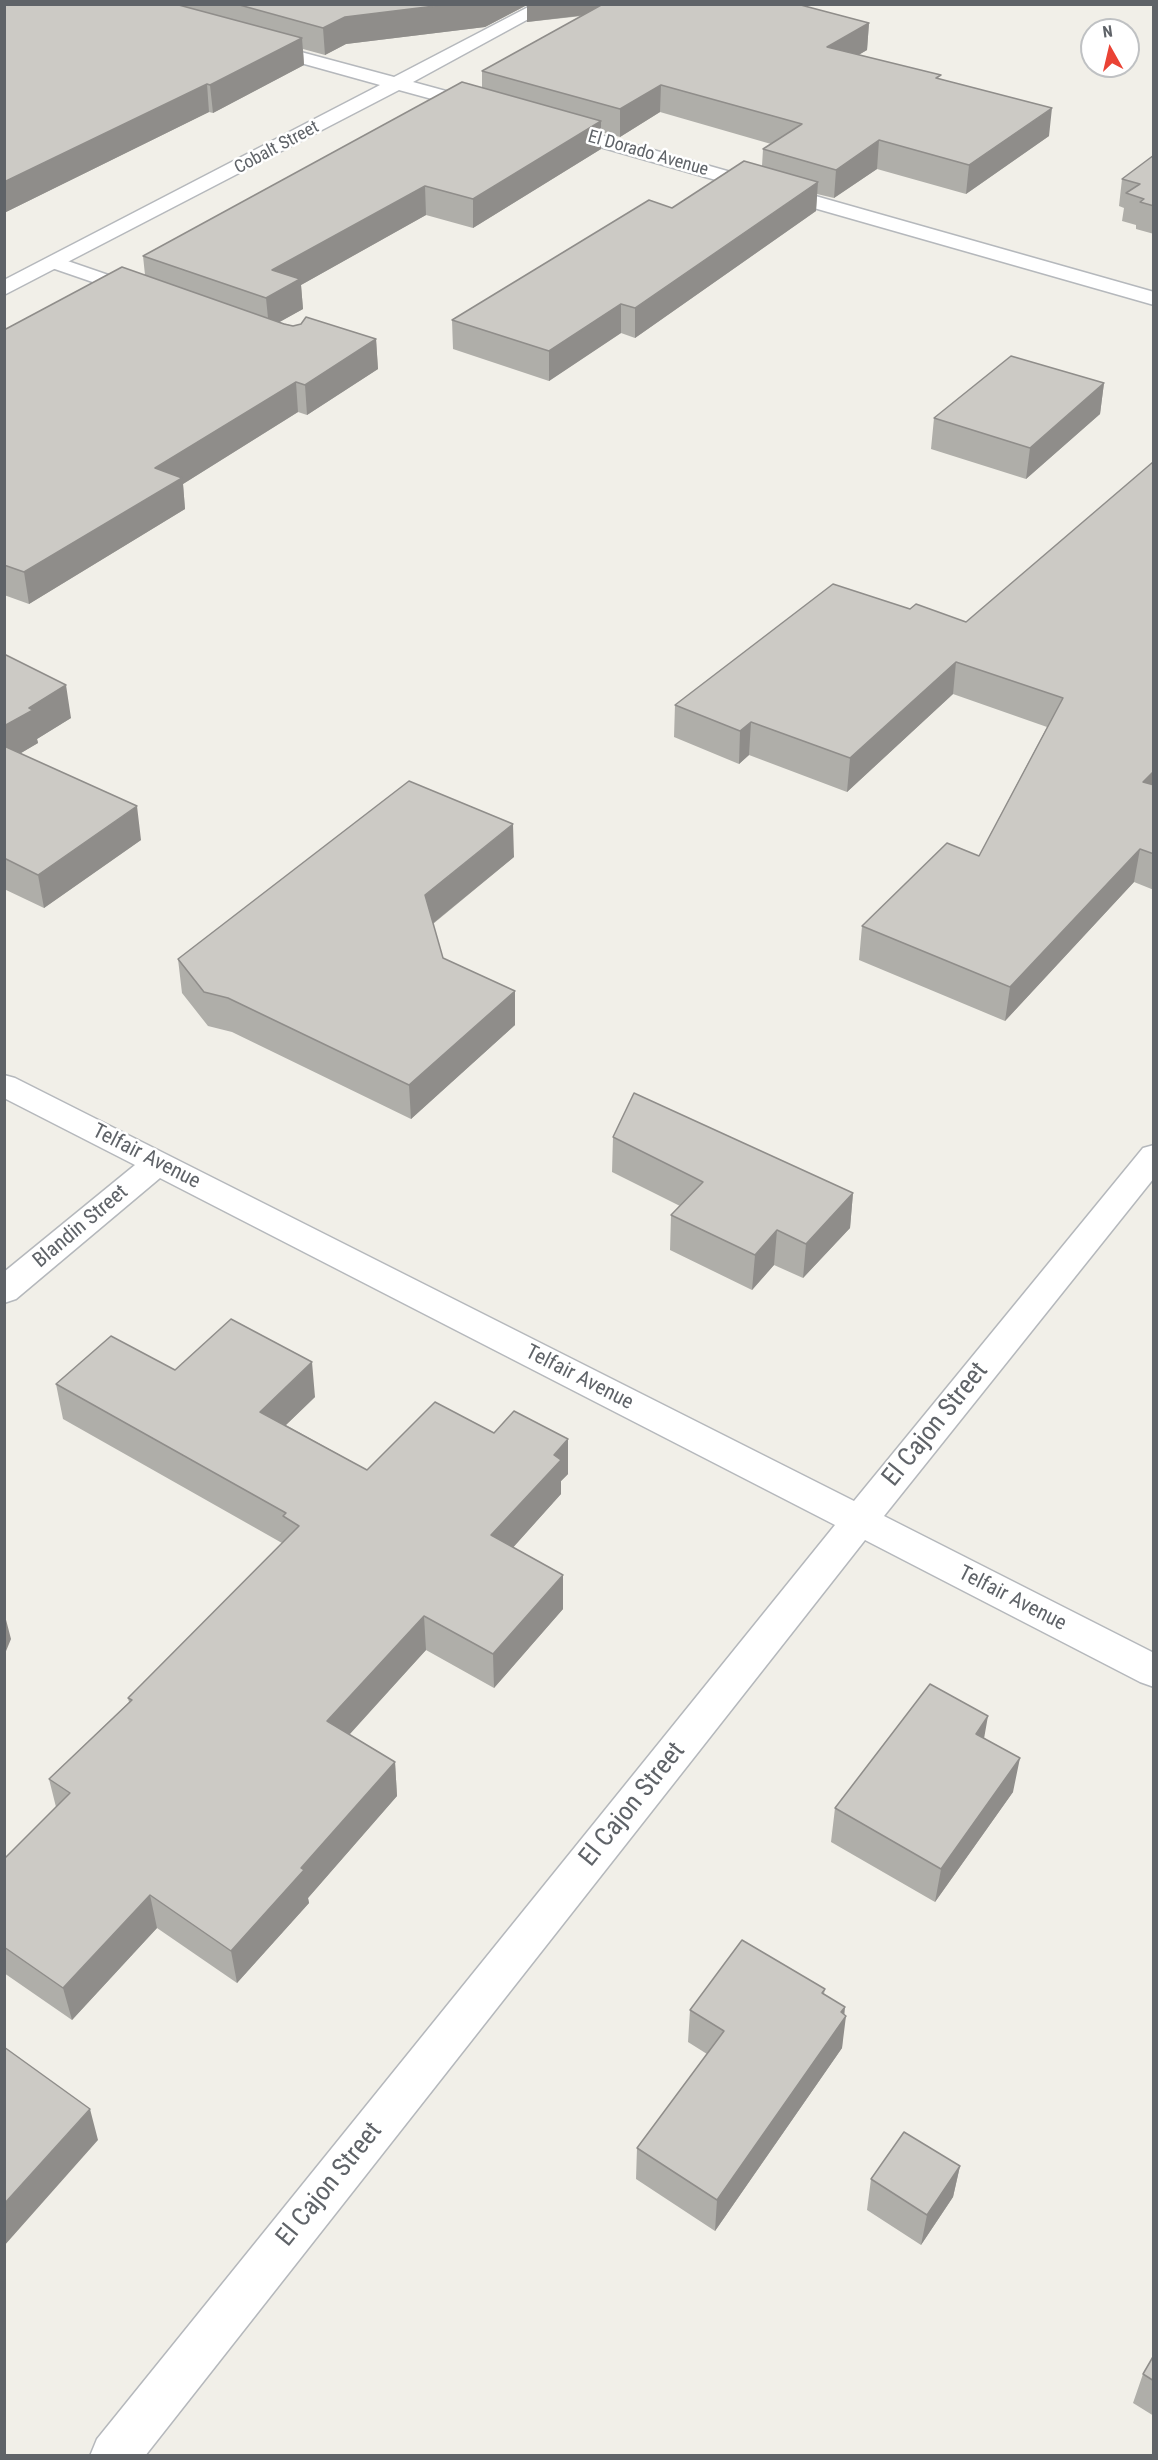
<!DOCTYPE html>
<html>
<head>
<meta charset="utf-8">
<style>
  body { margin:0 }
  #map { position:relative; width:1158px; height:2460px; overflow:hidden; background:#f1efe8; font-family:"Roboto Condensed",sans-serif }
  canvas { display:block }
  .frame { position:absolute; inset:0; border:6px solid #5f6368; pointer-events:none }
  .north { position:absolute; left:1080px; top:18px; width:60px; height:60px; box-sizing:border-box; background:#fff; border:2px solid #bfc1c3; border-radius:50%; rotate:352deg; font-size:16px; font-weight:700; line-height:24px; text-align:center; color:#5f6368 }
  .north::after { content:''; display:block; margin:auto; width:21px; height:27px; background:#ea4335; clip-path:polygon(50% 0,100% 100%,50% 72%,0 100%) }
</style>
</head>
<body>
<div id="map">
<canvas width="1158" height="2460"></canvas>
<div class="frame"></div>
<div class="north">N</div>
</div>
<script>
const ctx = document.querySelector('canvas').getContext('2d');
ctx.lineJoin = 'round';
function stroke(path, color, width, dash) {
  ctx.strokeStyle = color;
  ctx.lineWidth = width;
  ctx.lineCap = dash ? 'butt' : 'round';
  ctx.setLineDash(dash || []);
  ctx.stroke(path);
}
function fillPath(path, color) {
  ctx.fillStyle = color;
  ctx.fill(path, 'evenodd');
}
function drawText(font, color, halo, rows, align = 'center') {
  ctx.font = font + ' "Roboto Condensed",sans-serif';
  ctx.lineWidth = 5;
  ctx.setLineDash([]);
  ctx.textBaseline = 'middle';
  ctx.strokeStyle = halo;
  ctx.fillStyle = color;
  for (const [text, x, y, turn = 0] of rows) {
    ctx.save();
    ctx.translate(x, y);
    ctx.rotate((+turn || 0) * Math.PI / 180);
    ctx.textAlign = isNaN(turn) ? turn : align;
    if (halo) ctx.strokeText(text, 0, 0);
    ctx.fillText(text, 0, 0);
    ctx.restore();
  }
}
const lane = new Path2D(`
  M56,257l93,32 4,4 -4,4 -7,2 -93,-32 -3,-4 3,-4z`);
const street = new Path2D(`
  M534,4h22l-143,78 77,21 2,4 -2,4 -7,2 -84,-23 -395,205v-15l376,-195 -126,-35 -3,-4 3,-4 6,-1 134,36z
  M558,123l596,169v13l-603,-172 -3,-4 3,-4z
  M4,1075l11,3 839,423 289,-353 11,-3v33l-270,338 270,137v34l-14,-5 -275,-142 -720,916h-55l7,-17 738,-914 -675,-347 -144,121 -12,4v-31l131,-107 -131,-67z`);
stroke(lane, '#b5b8bc', 3);
stroke(street, '#b5b8bc', 3);
fillPath(lane, '#fff');
fillPath(street, '#fff');
fillPath(new Path2D(`
  M4,4h793l72,19 -2,27 -9,5 82,25 109,56 -83,58 -89,-25 -43,29 -17,-4 -1,17 -181,127 -14,-5 -72,48 -96,-32 -1,-29 220,-112 90,-42 1,-17 8,-5 -111,-32 -40,25 -19,-5v17l-128,79 -47,-13 -125,70 2,24 -24,13 14,4 83,13 2,30 -71,46 -9,-3 -115,72 2,25 -156,95 -25,-9v-265l141,-55 -2,-19 339,-168v-17l100,-55 -55,6v-17l-42,22 -139,17 -21,11 -22,-6 1,16 -91,48 -4,-1 -205,101z
  M1154,155v79l-18,-5v-4l-14,-4 2,-13 -5,-2 3,-27z
  M1104,383l-4,31 -74,65 -95,-30 3,-31z
  M1154,462v428l-20,-8 -129,139 -146,-61 3,-34 117,-70 68,-129 -94,-33 -106,98 -98,-37 -10,9 -65,-27 1,-32 235,-96 56,13z
  M4,654l67,64 -34,21 1,4 -17,10 120,87 -97,68 -40,-19z
  M514,857l-81,67 10,34 72,33v34l-104,94 -179,-87 -24,-6 -26,-33 -4,-34z
  M613,1137l240,56 -3,35 -47,50 -29,-13 -22,25 -82,-40 1,-35 9,-9 -68,-34z
  M175,1370l140,27 -29,28 81,45 127,-37 74,6v35l-7,7v13l-48,53 50,62 -69,79 -68,-38 -77,84 46,28 2,34 -89,102 1,5 -72,80 -80,-55 -85,92 -68,-47v-114l52,-52 -7,-28 80,-77 -1,-4 154,-155 -219,-124 -7,-35z
  M985,1738l28,54 -78,110 -104,-60 4,-34z
  M825,1989l-1,5 20,21 -2,33 -127,183 -79,-52 1,-31 70,-94 -19,-12 2,-32z
  M960,2166l-7,31 -32,48 -54,-35 4,-31z
  M1154,2355v61l-21,-13 10,-29z`), '#afaea9');
fillPath(new Path2D(`
  M451,4h193v4l-117,14v-17l-42,22 -139,17 -21,11 -2,-27 22,-11z
  M869,23l-2,27 -42,25 2,-28z
  M302,38l2,27 -91,48 -3,-28z
  M207,84l2,28 -205,101v-31z
  M661,85l-1,27 -40,25v-28z
  M1052,108l-3,28 -83,58 3,-29z
  M601,121v28l-128,79v-29z
  M879,140l-2,29 -43,29 2,-28z
  M818,182l-2,29 -181,127v-30z
  M425,186l1,29 -125,70 2,24 -34,19 -3,-30 6,-28z
  M621,304v29l-72,48v-30z
  M376,339l2,30 -71,46 -2,-30z
  M296,382l2,30 -115,72 2,25 -156,95 -5,-32 131,-104z
  M1104,383l-4,31 -74,65 4,-31z
  M956,662l-3,32 -106,98 3,-34z
  M66,685l5,33 -34,21 1,4 -34,20v-37l25,-18z
  M751,722l-2,33 -10,9 1,-33z
  M1154,771v27l-11,-16z
  M137,806l4,34 -97,68 -6,-33z
  M513,824l1,33 -88,72 -1,-34z
  M1140,849l-6,33 -129,139 5,-34z
  M515,991v34l-104,94 -2,-34z
  M853,1193l-3,35 -47,50 3,-34z
  M777,1230l-3,35 -22,25 3,-35z
  M312,1362l3,35 -51,49 -4,-34z
  M568,1439v35l-7,7v13l-68,76 -2,-35 63,-80z
  M563,1575v34l-69,79 -1,-34z
  M4,1612l7,27 -7,17z
  M424,1616l2,34 -95,105 -4,-34z
  M988,1716l-6,34 -6,-16z
  M1020,1758l-7,34 -78,110 6,-33z
  M395,1762l2,34 -89,102 1,5 -72,80 -6,-32 70,-83z
  M150,1895l7,33 -85,92 -9,-32z
  M845,2007l-1,12 2,-3 -4,32 -127,183 2,-31 124,-188z
  M90,2109l8,31 -94,106v-42z
  M960,2166l-7,31 -32,48 6,-30z`), '#8f8d8a');
const building = new Path2D(`
  M4,4h171l127,34 -92,47 -3,-1 -203,98z
  M236,4h215l-106,13 -22,11z
  M603,4h194l72,19 -42,24 114,28 -5,3 116,30 -83,57 -90,-25 -43,30 -73,-21 39,-25 -141,-39 -41,24 -138,-38z
  M462,82l139,39 -128,78 -48,-13 -153,84 28,9 -34,19 -123,-42z
  M1154,155v51l-14,-4 4,-3 -18,-6 14,-9 -18,-5z
  M744,161l74,21 -183,126 -14,-4 -72,47 -97,-31 197,-120 23,8z
  M122,267l162,57 9,2 8,-2 5,-7 70,22 -71,46 -9,-3 -141,86 27,10 -158,94 -20,-7v-235z
  M1011,356l93,27 -74,65 -96,-30z
  M1153,462l1,309 -11,11 11,3v69l-14,-5 -130,138 -148,-61 85,-83 32,13 84,-158 -107,-36 -106,96 -99,-36 -11,9 -65,-26 158,-121 77,25 6,-5 50,18z
  M4,654l62,31 -37,23 4,2 -29,16z
  M4,746l133,60 -99,69 -34,-17z
  M409,781l104,43 -88,71 18,63 72,33 -106,94 -181,-87 -24,-6 -26,-33z
  M634,1093l219,100 -47,51 -29,-14 -22,25 -84,-40 32,-33 -90,-45z
  M231,1319l81,43 -52,50 107,58 68,-68 59,31 20,-22 54,28 -14,16 7,5 -70,75 72,40 -70,79 -69,-38 -97,105 68,41 -94,106 3,2 -73,81 -81,-56 -87,93 -59,-41v-88l66,-66 -21,-14 83,-79 -4,-2 171,-172 -16,-10 3,-3 -230,-129 55,-48 64,34z
  M930,1684l58,32 -12,18 44,24 -79,111 -106,-61z
  M742,1940l83,49 -3,4 23,14 -4,5 5,4 -129,184 -80,-52 87,-117 -34,-21z
  M4,2047l86,62 -86,95z
  M904,2132l56,34 -33,49 -56,-36z
  M1154,2355v26l-11,-7z`);
fillPath(building, '#cccac5');
stroke(building, '#8f8d8a', 1.5);
drawText('18px', '#5f6368', '#fff', [
  ["Cobalt Street",277,148,-28],
  ["El Dorado Avenue",648,154,16]
]);
drawText('21px', '#5f6368', '#fff', [
  ["Telfair Avenue",146,1157,27],
  ["Blandin Street",81,1227,-40],
  ["Telfair Avenue",579,1378,27],
  ["Telfair Avenue",1012,1599,27]
]);
drawText('26px', '#5f6368', '#fff', [
  ["El Cajon Street",936,1425,-51],
  ["El Cajon Street",633,1805,-51],
  ["El Cajon Street",330,2185,-51]
]);
</script>
</body>
</html>
